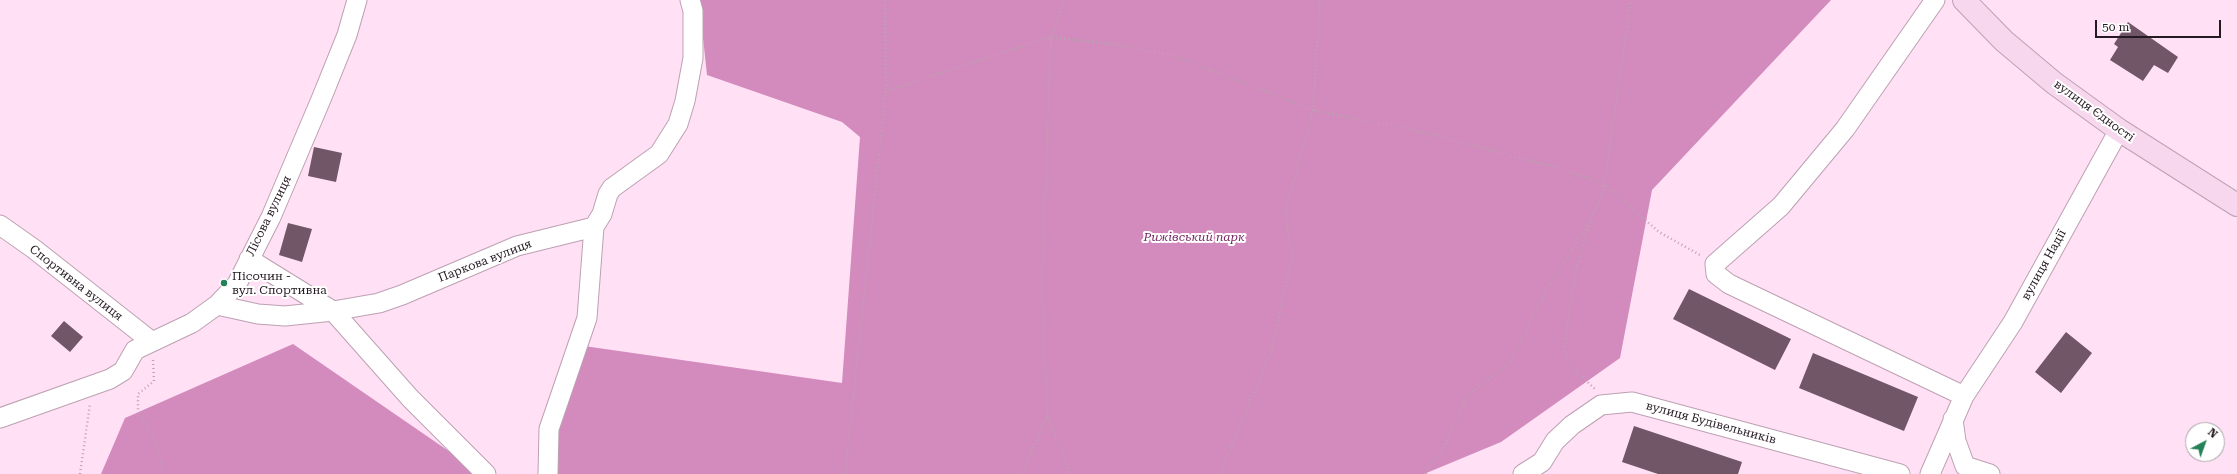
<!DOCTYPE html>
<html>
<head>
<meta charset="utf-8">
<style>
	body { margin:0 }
	#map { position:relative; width:2237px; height:474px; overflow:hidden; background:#ffe0f4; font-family:"Roboto Serif",serif }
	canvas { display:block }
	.north { position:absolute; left:2185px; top:422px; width:40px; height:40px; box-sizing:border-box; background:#fff; border:1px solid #a7a3a6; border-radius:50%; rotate:41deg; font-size:11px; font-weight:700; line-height:16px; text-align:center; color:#241a21 }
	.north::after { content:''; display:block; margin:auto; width:14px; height:18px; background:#258157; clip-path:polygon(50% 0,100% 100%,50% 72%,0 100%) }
	.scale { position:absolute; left:2095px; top:20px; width:126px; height:18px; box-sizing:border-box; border:2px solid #241a21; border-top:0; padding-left:5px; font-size:12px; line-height:14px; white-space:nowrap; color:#241a21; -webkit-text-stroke:3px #fff; paint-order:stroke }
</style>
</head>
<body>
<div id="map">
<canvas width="2237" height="474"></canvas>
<div class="north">N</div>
<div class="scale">50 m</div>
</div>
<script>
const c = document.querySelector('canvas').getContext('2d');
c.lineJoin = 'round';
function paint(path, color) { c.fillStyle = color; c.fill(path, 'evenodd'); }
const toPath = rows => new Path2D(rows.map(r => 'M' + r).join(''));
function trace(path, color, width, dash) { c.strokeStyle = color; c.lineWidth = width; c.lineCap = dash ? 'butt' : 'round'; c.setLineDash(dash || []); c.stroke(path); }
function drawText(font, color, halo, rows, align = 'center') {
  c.font = font + ' "Roboto Serif",serif'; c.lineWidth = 4; c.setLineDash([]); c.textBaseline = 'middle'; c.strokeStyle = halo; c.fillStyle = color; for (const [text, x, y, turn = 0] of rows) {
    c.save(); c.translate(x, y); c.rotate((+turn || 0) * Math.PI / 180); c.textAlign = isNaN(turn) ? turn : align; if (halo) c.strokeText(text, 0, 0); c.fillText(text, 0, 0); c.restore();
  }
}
paint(toPath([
	[699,0,1831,0,1652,190,1620,358,1501,442,1424,474,558,474,558,426,584,346,842,383,860,137,842,122,707,75],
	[293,344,482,474,101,474,125,418]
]), '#d38abc');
paint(toPath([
	[2128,22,2178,57,2168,73,2154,65,2143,81,2110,60,2118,47,2114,44],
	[314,147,342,153,336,182,308,176],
	[288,223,312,229,302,262,279,255],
	[1689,289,1791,339,1775,370,1673,319],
	[64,321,83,337,70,352,51,336],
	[2066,332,2092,353,2061,393,2035,372],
	[1813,353,1918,397,1904,431,1799,388],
	[1634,426,1742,462,1738,474,1658,474,1622,462]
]), '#705667');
const street = toPath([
	[1935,0,1845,129,1781,206,1715,264,1716,274,1729,284,1964,396],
	[0,225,34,249,151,341],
	[249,259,333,311,410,398,486,474],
	[217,305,258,314,285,316,333,311,379,303,402,295,517,246,594,227,602,214,608,194,612,188,659,154,678,124,685,101,693,58,693,11,690,0],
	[0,418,110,379,123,371,135,350,192,323,217,305,237,284,271,217,322,97,347,35,357,0],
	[1953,419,1956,441,1965,466,1990,474],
	[1542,462,1555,441,1572,425,1601,405,1632,402,1900,474],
	[548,474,549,429,587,318,594,227],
	[1523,474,1542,462],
	[1930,474,1964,396,2013,322,2119,130]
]);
const secondary = toPath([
	[1964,0,2004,41,2054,83,2119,130,2237,205]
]);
trace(street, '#bda1b3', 21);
trace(secondary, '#bda1b3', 24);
trace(toPath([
	[885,0,886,91],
	[1590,222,1575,272,1564,352,1574,369,1596,390],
	[153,360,154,381,138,394,138,412,155,440,164,474],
	[1047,416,1071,474],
	[80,474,90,404],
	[845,474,886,91,1051,37,1110,44,1172,55,1313,110,1374,123,1395,125,1551,166,1604,184,1659,232,1700,255],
	[1022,474,1047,416,1042,283,1051,37,1064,0],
	[1220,474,1271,353,1292,257,1285,212,1313,110,1320,0],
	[1426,474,1430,463,1441,453,1466,398,1486,380,1500,371,1513,357,1543,296,1591,219,1603,192,1631,0]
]), '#bca3b3', 2.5, [1, 3]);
trace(street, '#fff', 19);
trace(secondary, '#f6d7ed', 22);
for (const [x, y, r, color] of [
	[224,283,4,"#258157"]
]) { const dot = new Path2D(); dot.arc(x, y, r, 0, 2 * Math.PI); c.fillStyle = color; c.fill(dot); trace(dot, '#fff', 1.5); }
drawText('12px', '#241a21', '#fff', [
	["вулиця Єдності",2094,111,36],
	["Лісова вулиця",269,216,-64],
	["Паркова вулиця",485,261,-21],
	["вулиця Надії",2044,265,-61],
	["Спортивна вулиця",76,283,38],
	["вулиця Будівельників",1711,423,15]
]);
drawText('italic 12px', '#741f5f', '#fff', [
	["Рижівський парк",1194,237]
]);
drawText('12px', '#241a21', '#fff', [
	["Пісочин -",232,276],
	["вул. Спортивна",232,290]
], 'left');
</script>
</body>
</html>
